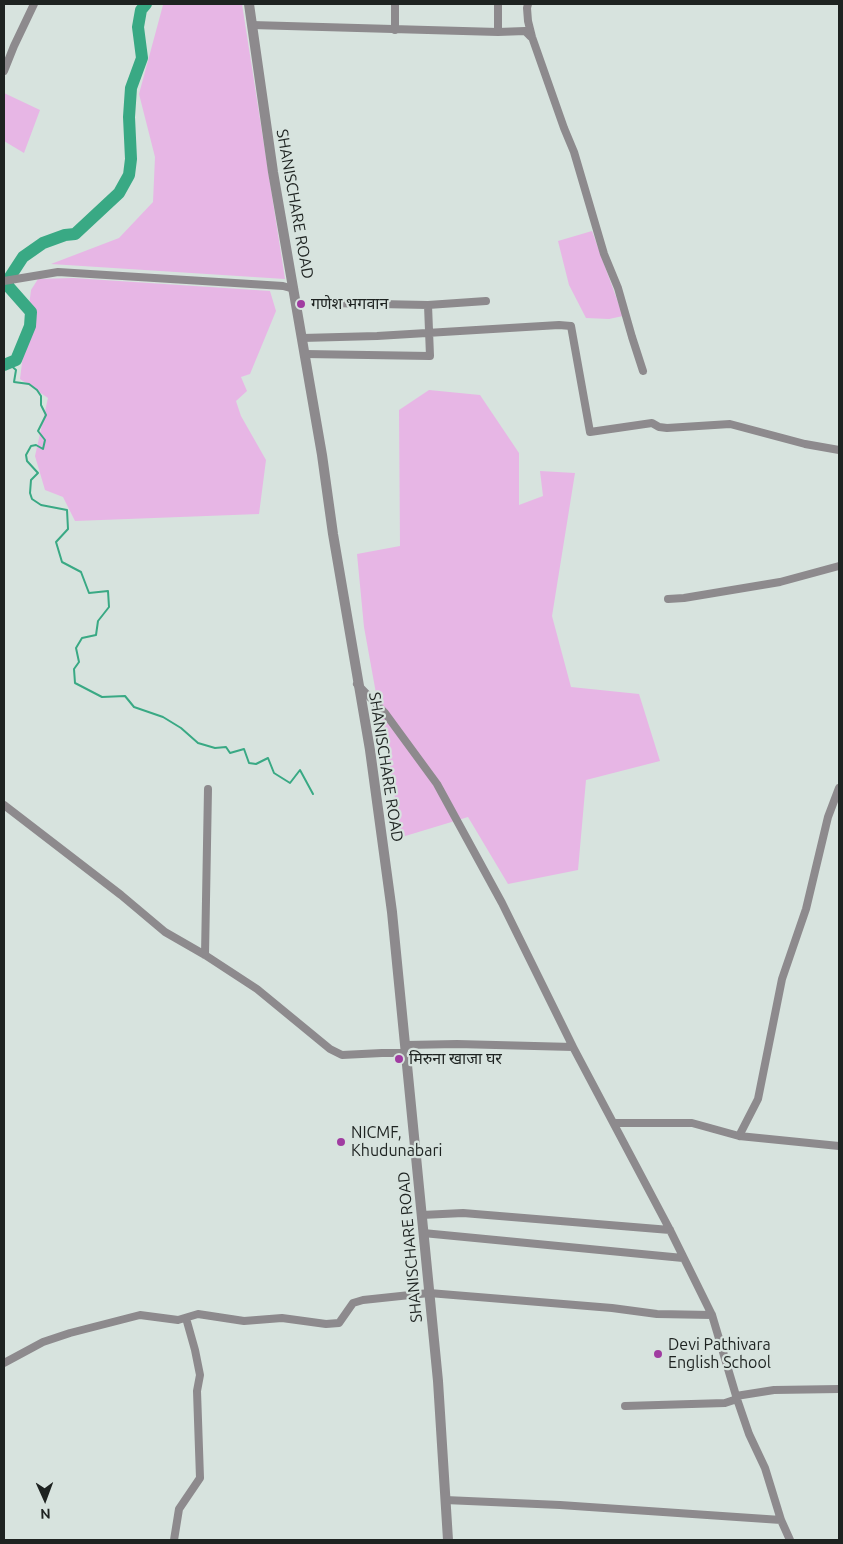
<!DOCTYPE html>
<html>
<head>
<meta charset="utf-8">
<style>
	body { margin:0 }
	#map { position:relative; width:843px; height:1544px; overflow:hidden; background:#d7e3de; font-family:Ubuntu,sans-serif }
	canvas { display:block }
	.frame { position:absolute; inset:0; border:5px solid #1e2321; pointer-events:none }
	.north { position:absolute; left:20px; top:1474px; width:50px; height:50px; -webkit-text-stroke:4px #d7e3de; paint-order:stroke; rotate:178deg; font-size:14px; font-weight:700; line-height:20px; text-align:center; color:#1e2321 }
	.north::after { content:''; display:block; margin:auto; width:18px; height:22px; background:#1e2321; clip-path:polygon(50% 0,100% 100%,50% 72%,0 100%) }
</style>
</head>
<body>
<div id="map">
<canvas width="843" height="1544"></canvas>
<div class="frame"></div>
<div class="north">N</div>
</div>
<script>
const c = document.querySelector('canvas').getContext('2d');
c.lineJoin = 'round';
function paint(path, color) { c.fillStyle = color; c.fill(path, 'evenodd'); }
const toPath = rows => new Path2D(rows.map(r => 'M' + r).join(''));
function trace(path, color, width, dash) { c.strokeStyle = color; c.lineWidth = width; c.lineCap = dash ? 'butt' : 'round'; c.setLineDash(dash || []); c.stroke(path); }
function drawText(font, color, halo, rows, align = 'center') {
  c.font = font + ' Ubuntu,"Noto Sans Devanagari",sans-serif'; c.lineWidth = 4.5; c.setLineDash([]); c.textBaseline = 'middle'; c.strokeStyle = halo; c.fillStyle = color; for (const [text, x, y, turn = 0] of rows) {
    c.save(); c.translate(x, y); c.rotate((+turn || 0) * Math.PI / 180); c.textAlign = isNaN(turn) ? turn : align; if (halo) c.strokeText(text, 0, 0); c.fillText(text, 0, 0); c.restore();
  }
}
paint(toPath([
	[165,4,242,4,285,279,51,264,119,238,153,202,155,157,139,94,163,5],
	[4,93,40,110,24,153,4,141],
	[592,231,623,316,609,319,586,318,569,285,558,241],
	[73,278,270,291,276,311,250,374,241,377,247,391,236,401,241,416,266,460,259,514,75,521,63,497,45,490,35,456,48,398,20,379,31,290,38,279],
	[429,390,480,395,519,453,519,505,543,496,540,471,575,473,552,616,571,687,639,694,660,761,586,780,578,870,508,884,468,817,402,837,364,627,357,554,400,546,399,410]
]), '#e7b6e5');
trace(toPath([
	[8,363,16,370,14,382,29,384,37,390,41,396,41,405,46,415,38,431,45,440,43,449,36,445,31,446,26,455,27,461,38,473,31,480,30,493,32,499,41,505,67,510,68,529,56,542,62,562,81,572,89,593,108,591,109,607,98,621,96,635,82,638,76,648,79,662,74,669,75,683,102,697,125,696,134,707,163,717,181,728,198,743,215,748,226,747,230,753,244,749,249,763,256,764,268,758,274,773,290,783,300,770,313,794]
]), '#39a984', 2);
trace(toPath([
	[4,365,16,360,30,326,31,312,8,286,8,280,23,257,43,243,65,235,75,234,119,193,129,175,131,159,129,117,131,88,142,58,138,27,141,10,146,4]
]), '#39a984', 12);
trace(toPath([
	[528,4,527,8,528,21,532,37,564,128,574,152,604,254,618,288,632,337,643,371],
	[252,25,498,32,498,4],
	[395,30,395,4],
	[498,32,525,31,531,37],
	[4,71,14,46,34,4],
	[4,281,58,272,283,286,294,289],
	[428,305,486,301],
	[302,338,377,336,559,325,571,326,590,432,652,423,659,427,667,428,730,424,805,444,839,450],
	[305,354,430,356,428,305,328,303],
	[668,599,684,598,780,582,839,566],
	[357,684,385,713,437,784,502,903,573,1047,457,1044,406,1045],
	[4,805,121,895,165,932,205,955,257,989,330,1049,342,1055,382,1053,407,1053],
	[205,955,208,789],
	[573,1047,670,1230,712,1315,737,1399,749,1434,765,1468,781,1520,790,1540],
	[614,1123,692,1123,739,1136,839,1146],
	[739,1136,758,1099,782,979,806,909,828,817,839,788],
	[422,1215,463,1213,670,1230],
	[423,1233,683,1258],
	[4,1363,43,1342,70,1333,140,1315,178,1320,198,1314,244,1321,282,1318,326,1324,339,1323,353,1303,363,1300,429,1293,612,1308,657,1314,712,1315],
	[736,1396,774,1390,839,1389],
	[625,1406,725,1403,737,1399],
	[445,1500,560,1505,781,1520],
	[174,1540,179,1509,200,1478,197,1391,200,1375,195,1350,186,1318]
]), '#8d8a8d', 8);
trace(toPath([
	[249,4,273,172,322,455,333,534,370,750,392,912,438,1381,448,1540]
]), '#8d8a8d', 10);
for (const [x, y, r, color] of [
	[301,304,5,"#a03ca1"],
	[399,1059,5,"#a03ca1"],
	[341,1142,5,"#a03ca1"],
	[658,1354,5,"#a03ca1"]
]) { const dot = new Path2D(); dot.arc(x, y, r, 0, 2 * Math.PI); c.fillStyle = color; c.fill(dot); trace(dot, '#d7e3de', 2); }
drawText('16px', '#1e2321', '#d7e3de', [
	["SHANISCHARE ROAD",295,204,80],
	["SHANISCHARE ROAD",386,767,81],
	["SHANISCHARE ROAD",410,1247,-95]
]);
drawText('16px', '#1e2321', '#d7e3de', [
	["गणेश भगवान",311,304],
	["मिरुना खाजा घर",409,1059],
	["NICMF,",351,1133],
	["Khudunabari",351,1151],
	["Devi Pathivara",668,1345],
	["English School",668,1363]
], 'left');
</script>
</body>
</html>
